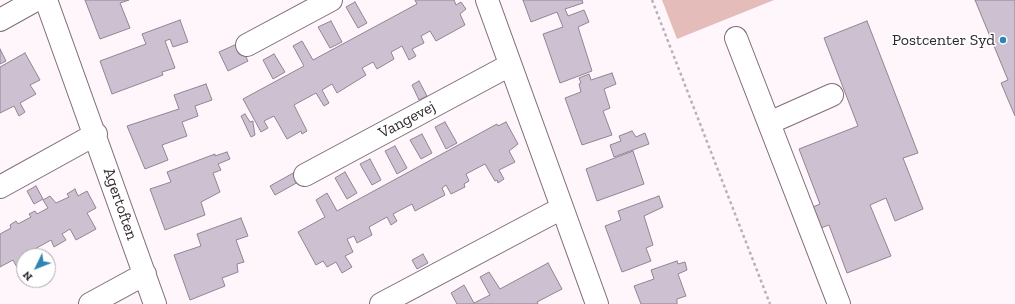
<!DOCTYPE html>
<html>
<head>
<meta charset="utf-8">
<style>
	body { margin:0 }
	#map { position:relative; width:1015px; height:304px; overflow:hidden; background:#fef6fb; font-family:"Zilla Slab",serif }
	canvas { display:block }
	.north { position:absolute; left:16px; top:248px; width:40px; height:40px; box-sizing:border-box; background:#fff; border:1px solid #aca9ab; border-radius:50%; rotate:227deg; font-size:11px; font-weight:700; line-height:16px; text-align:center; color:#2f282d }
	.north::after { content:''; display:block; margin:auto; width:14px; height:18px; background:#2e85b4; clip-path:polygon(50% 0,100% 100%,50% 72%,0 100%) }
</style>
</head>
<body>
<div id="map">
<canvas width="1015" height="304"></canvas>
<div class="north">N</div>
</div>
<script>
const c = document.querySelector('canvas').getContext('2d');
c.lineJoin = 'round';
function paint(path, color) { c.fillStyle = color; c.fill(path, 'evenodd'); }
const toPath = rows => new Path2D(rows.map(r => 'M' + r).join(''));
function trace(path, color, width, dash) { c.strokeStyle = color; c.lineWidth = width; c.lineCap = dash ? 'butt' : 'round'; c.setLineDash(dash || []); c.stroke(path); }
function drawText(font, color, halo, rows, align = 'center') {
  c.font = font + ' "Zilla Slab",serif'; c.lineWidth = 3; c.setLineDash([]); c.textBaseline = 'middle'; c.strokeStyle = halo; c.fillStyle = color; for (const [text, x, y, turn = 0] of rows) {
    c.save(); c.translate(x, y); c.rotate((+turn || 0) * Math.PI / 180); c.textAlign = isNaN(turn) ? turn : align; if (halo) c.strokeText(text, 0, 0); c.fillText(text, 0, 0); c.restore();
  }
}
paint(toPath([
	[662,0,774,0,677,39]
]), '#e4bcba');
const building = toPath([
	[85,0,129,0,120,3,130,28,100,39,85,0],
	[415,0,454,0,456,5,461,2,466,9,460,14,465,25,436,41,430,31,421,36,424,43,412,49,416,56,409,60,402,46,391,52,394,59,377,69,373,62,362,68,366,75,337,93,332,84,322,90,329,103,324,106,316,93,294,105,307,131,302,134,301,131,287,139,274,116,264,121,268,128,261,132,243,99,304,66,293,46,302,41,313,60,417,4,415,0],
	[523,0,582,0,583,3,565,9,568,16,584,10,589,22,578,27,592,71,560,83,543,34,563,27,557,12,531,22,523,0],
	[975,0,1015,0,1015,116,1001,83,1008,80,975,0],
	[355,2,367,23,358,28,346,7,355,2],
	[180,20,188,42,173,47,170,39,165,41,175,68,162,72,163,75,112,94,100,61,146,44,142,34,180,20],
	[331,21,342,42,330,48,318,27,331,21],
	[867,21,918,153,903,158,923,209,895,221,886,198,870,205,891,256,847,273,829,225,821,228,813,207,820,204,799,149,858,126,824,38,867,21],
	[239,43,248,61,228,71,219,52,239,43],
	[0,49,6,61,0,64,0,49],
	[25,53,40,80,30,85,36,94,20,103,25,112,19,116,14,106,0,113,0,67,25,53],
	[274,54,285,72,273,79,263,60,274,54],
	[612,73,616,84,604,89,610,108,603,111,612,135,582,145,565,98,581,92,579,84,581,83,579,78,589,74,591,80,612,73],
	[419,81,427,96,419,100,412,85,419,81],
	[206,84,212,100,195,106,198,116,182,122,187,136,162,145,168,160,145,169,127,126,179,109,174,95,206,84],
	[245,114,250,122,253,121,253,123,255,135,251,137,241,116,245,114],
	[445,122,457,143,446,149,435,127,445,122],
	[506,122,518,144,509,151,515,162,499,170,504,179,498,183,497,180,495,181,485,164,466,174,469,181,464,184,465,187,451,194,446,185,442,188,445,195,415,211,412,204,393,214,397,221,391,225,387,217,369,227,372,235,357,243,354,236,347,239,353,252,345,256,352,267,342,273,336,262,327,267,323,261,316,265,298,232,325,217,316,200,327,193,337,211,497,124,498,126,506,122],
	[632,131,636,137,645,133,649,144,614,157,610,145,621,141,619,136,632,131],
	[422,134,432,153,421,159,410,140,422,134],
	[395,146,407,168,397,174,385,151,395,146],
	[633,151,644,184,597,201,586,169,633,151],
	[227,152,230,159,218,164,221,170,213,173,220,192,201,202,205,215,165,230,150,189,171,182,167,172,215,154,215,156,227,152],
	[370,159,381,180,372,185,360,164,370,159],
	[295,172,300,181,275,195,270,186,295,172],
	[345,172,357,193,347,199,335,178,345,172],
	[36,186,43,199,34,204,27,191,36,186],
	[75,189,78,196,87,191,96,208,87,213,96,229,76,240,70,229,62,234,66,240,54,247,51,240,33,250,36,256,24,256,24,266,18,269,13,260,0,267,0,234,11,228,10,225,16,221,18,224,31,217,29,214,35,211,37,214,48,208,43,200,50,196,56,203,69,197,67,194,75,189],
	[659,196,663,207,644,216,653,245,646,248,651,261,622,272,605,226,621,220,618,211,659,196],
	[241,218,248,236,236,240,244,262,237,264,238,272,222,278,225,286,190,300,174,255,201,246,197,234,241,218],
	[423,254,428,263,417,269,412,260,423,254],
	[677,261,678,264,685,262,687,270,678,274,686,296,677,299,677,304,641,304,634,286,654,279,651,270,677,261],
	[548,263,562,289,537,302,538,304,457,304,451,293,464,285,474,303,490,295,480,277,489,272,500,289,548,263]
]);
paint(building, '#cdc0d1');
trace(building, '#918494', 1);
const minor = toPath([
	[46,0,155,304],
	[487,0,597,304],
	[0,20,36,0],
	[736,38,839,304],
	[247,45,331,0],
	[769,123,832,95],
	[305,175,510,65],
	[0,187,96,134],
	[90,304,145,274],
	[381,304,562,208]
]);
trace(minor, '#7f6d78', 24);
trace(toPath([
	[652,0,770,304]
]), '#b9b1b6', 2.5, [3, 3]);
trace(minor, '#fff', 22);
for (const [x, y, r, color] of [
	[1003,40,4,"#2e85b4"]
]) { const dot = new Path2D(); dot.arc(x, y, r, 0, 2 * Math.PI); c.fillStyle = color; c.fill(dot); trace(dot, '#fff', 1.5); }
drawText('16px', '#2f282d', '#fff', [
	["Postcenter Syd",995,40]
], 'right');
drawText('16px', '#2f282d', '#fff', [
	["Vangevej",407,120,-28],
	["Agertoften",120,204,71]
]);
</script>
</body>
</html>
